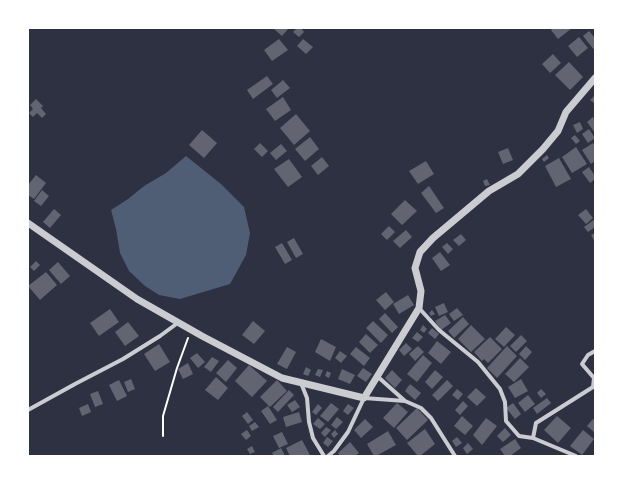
<!DOCTYPE html>
<html>
<head>
<meta charset="utf-8">
<style>
	body { margin:0 }
	#map { position:relative; width:623px; height:484px; overflow:hidden; background:#2d3142; font-family:"Sofia Sans Condensed",sans-serif }
	canvas { display:block }
	.frame { position:absolute; inset:0; border:29px solid #fff; pointer-events:none }
</style>
</head>
<body>
<div id="map">
<canvas width="623" height="484"></canvas>
<div class="frame"></div>
</div>
<script>
const c = document.querySelector('canvas').getContext('2d');
c.lineJoin = 'round';
function paint(path, color) { c.fillStyle = color; c.fill(path, 'evenodd'); }
const toPath = rows => new Path2D(rows.map(r => 'M' + r).join(''));
function trace(path, color, width, dash) { c.strokeStyle = color; c.lineWidth = width; c.lineCap = dash ? 'butt' : 'round'; c.setLineDash(dash || []); c.stroke(path); }
paint(toPath([
	[186,156,221,184,244,207,250,233,246,255,230,284,180,299,159,295,145,286,129,271,120,253,116,229,111,210,128,199,144,186,166,173]
]), '#4f5d75');
paint(toPath([
	[273,28,289,28,282,36],
	[297,28,301,28,304,32,299,37,293,32],
	[553,28,572,28,558,39,551,30],
	[589,31,595,38,595,51,583,36],
	[579,37,588,48,577,57,568,46],
	[279,39,288,50,272,61,264,50],
	[303,39,313,47,306,54,297,46],
	[553,54,561,63,550,73,542,64],
	[569,62,583,77,570,90,555,75],
	[267,76,273,84,253,99,247,90],
	[283,80,290,88,277,98,271,90],
	[595,95,595,103,594,103,590,100],
	[283,97,291,110,275,121,266,109],
	[36,99,43,106,41,108,46,114,42,118,37,113,33,117,29,113,33,109,30,105],
	[296,114,310,131,294,145,280,128],
	[593,117,595,120,595,133,587,122],
	[580,122,583,129,577,133,573,125],
	[589,129,595,138,588,143,582,134],
	[202,130,217,143,204,158,189,145],
	[575,135,580,141,576,144,571,138],
	[310,137,319,149,305,161,295,149],
	[260,143,268,151,262,157,254,149],
	[593,143,595,146,595,161,591,164,582,150],
	[281,144,287,151,276,160,270,153],
	[576,147,587,164,572,173,562,157],
	[508,148,513,160,503,164,498,152],
	[547,155,549,158,544,162,542,159],
	[322,157,329,166,318,175,311,166],
	[559,158,571,179,556,187,545,166],
	[289,159,302,177,288,187,274,169],
	[426,161,434,174,418,184,409,171],
	[589,167,595,176,595,179,590,183,582,172],
	[36,175,46,183,34,199,28,195,28,185],
	[487,179,490,185,485,186,483,181],
	[429,186,444,208,436,213,421,193],
	[42,190,49,196,41,206,34,201],
	[405,200,417,211,402,225,391,214],
	[54,209,61,215,50,228,43,222],
	[586,209,593,218,586,224,578,215],
	[595,219,595,227,588,232,584,227],
	[389,226,395,232,387,240,381,234],
	[406,230,412,237,400,248,393,241],
	[595,233,595,242,591,235],
	[461,234,466,240,459,246,453,240],
	[294,238,303,254,296,258,287,242],
	[282,243,292,260,285,264,275,247],
	[447,243,453,249,448,254,442,247],
	[440,252,450,265,441,271,432,258],
	[36,261,40,265,34,271,30,267],
	[58,262,70,276,61,284,49,270],
	[46,272,57,285,40,300,28,286],
	[386,292,394,302,385,310,376,300],
	[408,295,414,305,399,314,393,304],
	[444,303,448,312,439,316,435,307],
	[457,308,463,315,454,321,449,314],
	[110,309,119,322,99,336,90,323],
	[432,310,435,314,431,316,429,313],
	[385,313,398,327,392,333,379,319],
	[445,315,451,323,441,330,435,321],
	[463,317,469,324,454,338,448,331],
	[253,321,265,331,254,344,242,335],
	[373,321,388,335,381,343,366,328],
	[128,322,139,336,125,346,115,332],
	[423,325,427,329,424,333,420,330],
	[471,325,485,339,471,352,458,339],
	[506,327,515,335,504,347,495,339],
	[432,328,439,334,435,339,428,333],
	[417,332,423,337,418,342,412,338],
	[366,334,378,345,370,353,359,342],
	[521,335,527,341,516,352,510,346],
	[490,337,502,349,488,363,484,359,482,361,474,352],
	[321,339,336,347,330,361,315,352],
	[437,341,451,352,441,364,428,353],
	[406,343,412,349,404,356,399,350],
	[159,344,170,362,155,371,144,354],
	[418,346,424,352,415,361,409,354],
	[507,346,517,356,497,378,487,368],
	[526,346,532,352,525,360,519,354],
	[287,347,296,352,287,369,277,364],
	[356,347,370,358,364,366,350,354],
	[340,351,347,356,341,363,335,358],
	[197,353,205,362,198,368,190,358],
	[423,355,432,363,417,382,407,374],
	[212,357,219,361,211,372,204,367],
	[520,358,529,367,514,382,505,374],
	[228,360,237,368,226,382,216,373],
	[188,363,193,374,183,379,178,369],
	[249,365,267,381,252,397,235,381],
	[306,367,311,370,308,376,303,374],
	[363,368,372,374,366,382,357,376],
	[318,369,323,370,320,377,315,375],
	[342,369,355,375,350,384,338,379],
	[392,370,402,380,395,388,385,378],
	[435,370,443,377,432,389,425,382],
	[327,371,331,373,329,378,325,376],
	[216,377,228,388,218,400,205,390],
	[131,379,135,389,128,392,124,382],
	[521,379,528,391,515,398,508,387],
	[119,380,127,396,117,401,109,385],
	[277,380,287,391,270,407,260,397],
	[447,380,453,386,438,401,432,395],
	[410,384,421,393,415,400,405,391],
	[476,388,486,397,477,406,467,397],
	[457,389,463,394,458,400,452,395],
	[541,389,546,394,541,398,537,393],
	[289,390,294,395,278,412,273,407],
	[98,391,103,404,95,407,90,394],
	[528,395,535,404,525,412,518,403],
	[547,398,551,403,537,414,533,408],
	[295,400,300,407,292,412,287,405],
	[463,401,468,406,460,415,455,410],
	[331,403,339,409,328,422,320,416],
	[397,403,408,412,394,428,383,418],
	[513,403,521,414,515,419,506,408],
	[88,404,91,412,82,416,79,408],
	[318,404,322,408,316,415,312,412],
	[348,404,354,408,348,415,343,411],
	[268,406,277,420,270,424,261,411],
	[417,408,428,420,407,440,396,428],
	[247,412,253,420,248,424,242,416],
	[299,412,302,422,286,427,283,417],
	[462,416,473,426,465,435,454,426],
	[557,416,571,428,558,443,544,430],
	[337,417,343,422,336,429,331,425],
	[318,418,325,424,320,429,313,424],
	[486,418,497,426,482,445,473,435],
	[365,419,373,427,361,438,354,430],
	[593,419,595,421,595,433,587,426],
	[255,422,259,427,252,431,249,426],
	[326,427,331,430,325,437,321,433],
	[505,428,511,435,503,442,497,436],
	[425,429,435,444,420,456,418,456,407,443],
	[247,430,251,436,246,440,241,434],
	[335,430,338,434,334,438,331,434],
	[583,430,594,439,582,455,570,446],
	[388,431,396,445,376,456,374,456,367,444],
	[282,432,288,444,279,448,273,436],
	[327,437,333,441,328,447,323,443],
	[457,437,462,443,456,447,452,441],
	[515,439,521,448,510,456,505,456,500,449],
	[302,440,310,455,308,456,290,456,286,448],
	[350,442,359,453,355,456,340,456,338,453],
	[468,443,473,449,467,454,463,448],
	[252,446,255,452,250,454,247,449],
	[281,448,285,456,274,456,272,453]
]), '#626471');
trace(toPath([
	[163,436,163,416,177,368,188,338]
]), '#fff', 2);
trace(toPath([
	[419,308,439,330,478,362,500,389,505,402,506,421,519,436,533,438,576,456],
	[377,376,405,401,421,408,431,418,455,456],
	[301,383,307,398,309,422,313,438,324,456],
	[28,410,75,384,123,359,160,336,179,322],
	[533,438,536,423,593,387,594,378,582,364,588,355,595,351],
	[328,456,334,451,348,432,364,398,405,401]
]), '#caccd0', 4);
trace(toPath([
	[28,223,137,299,202,336,282,378,364,398,419,308,421,291,415,268,420,252,433,238,489,191,518,174,543,149,558,131,566,112,595,78]
]), '#caccd0', 7);
</script>
</body>
</html>
